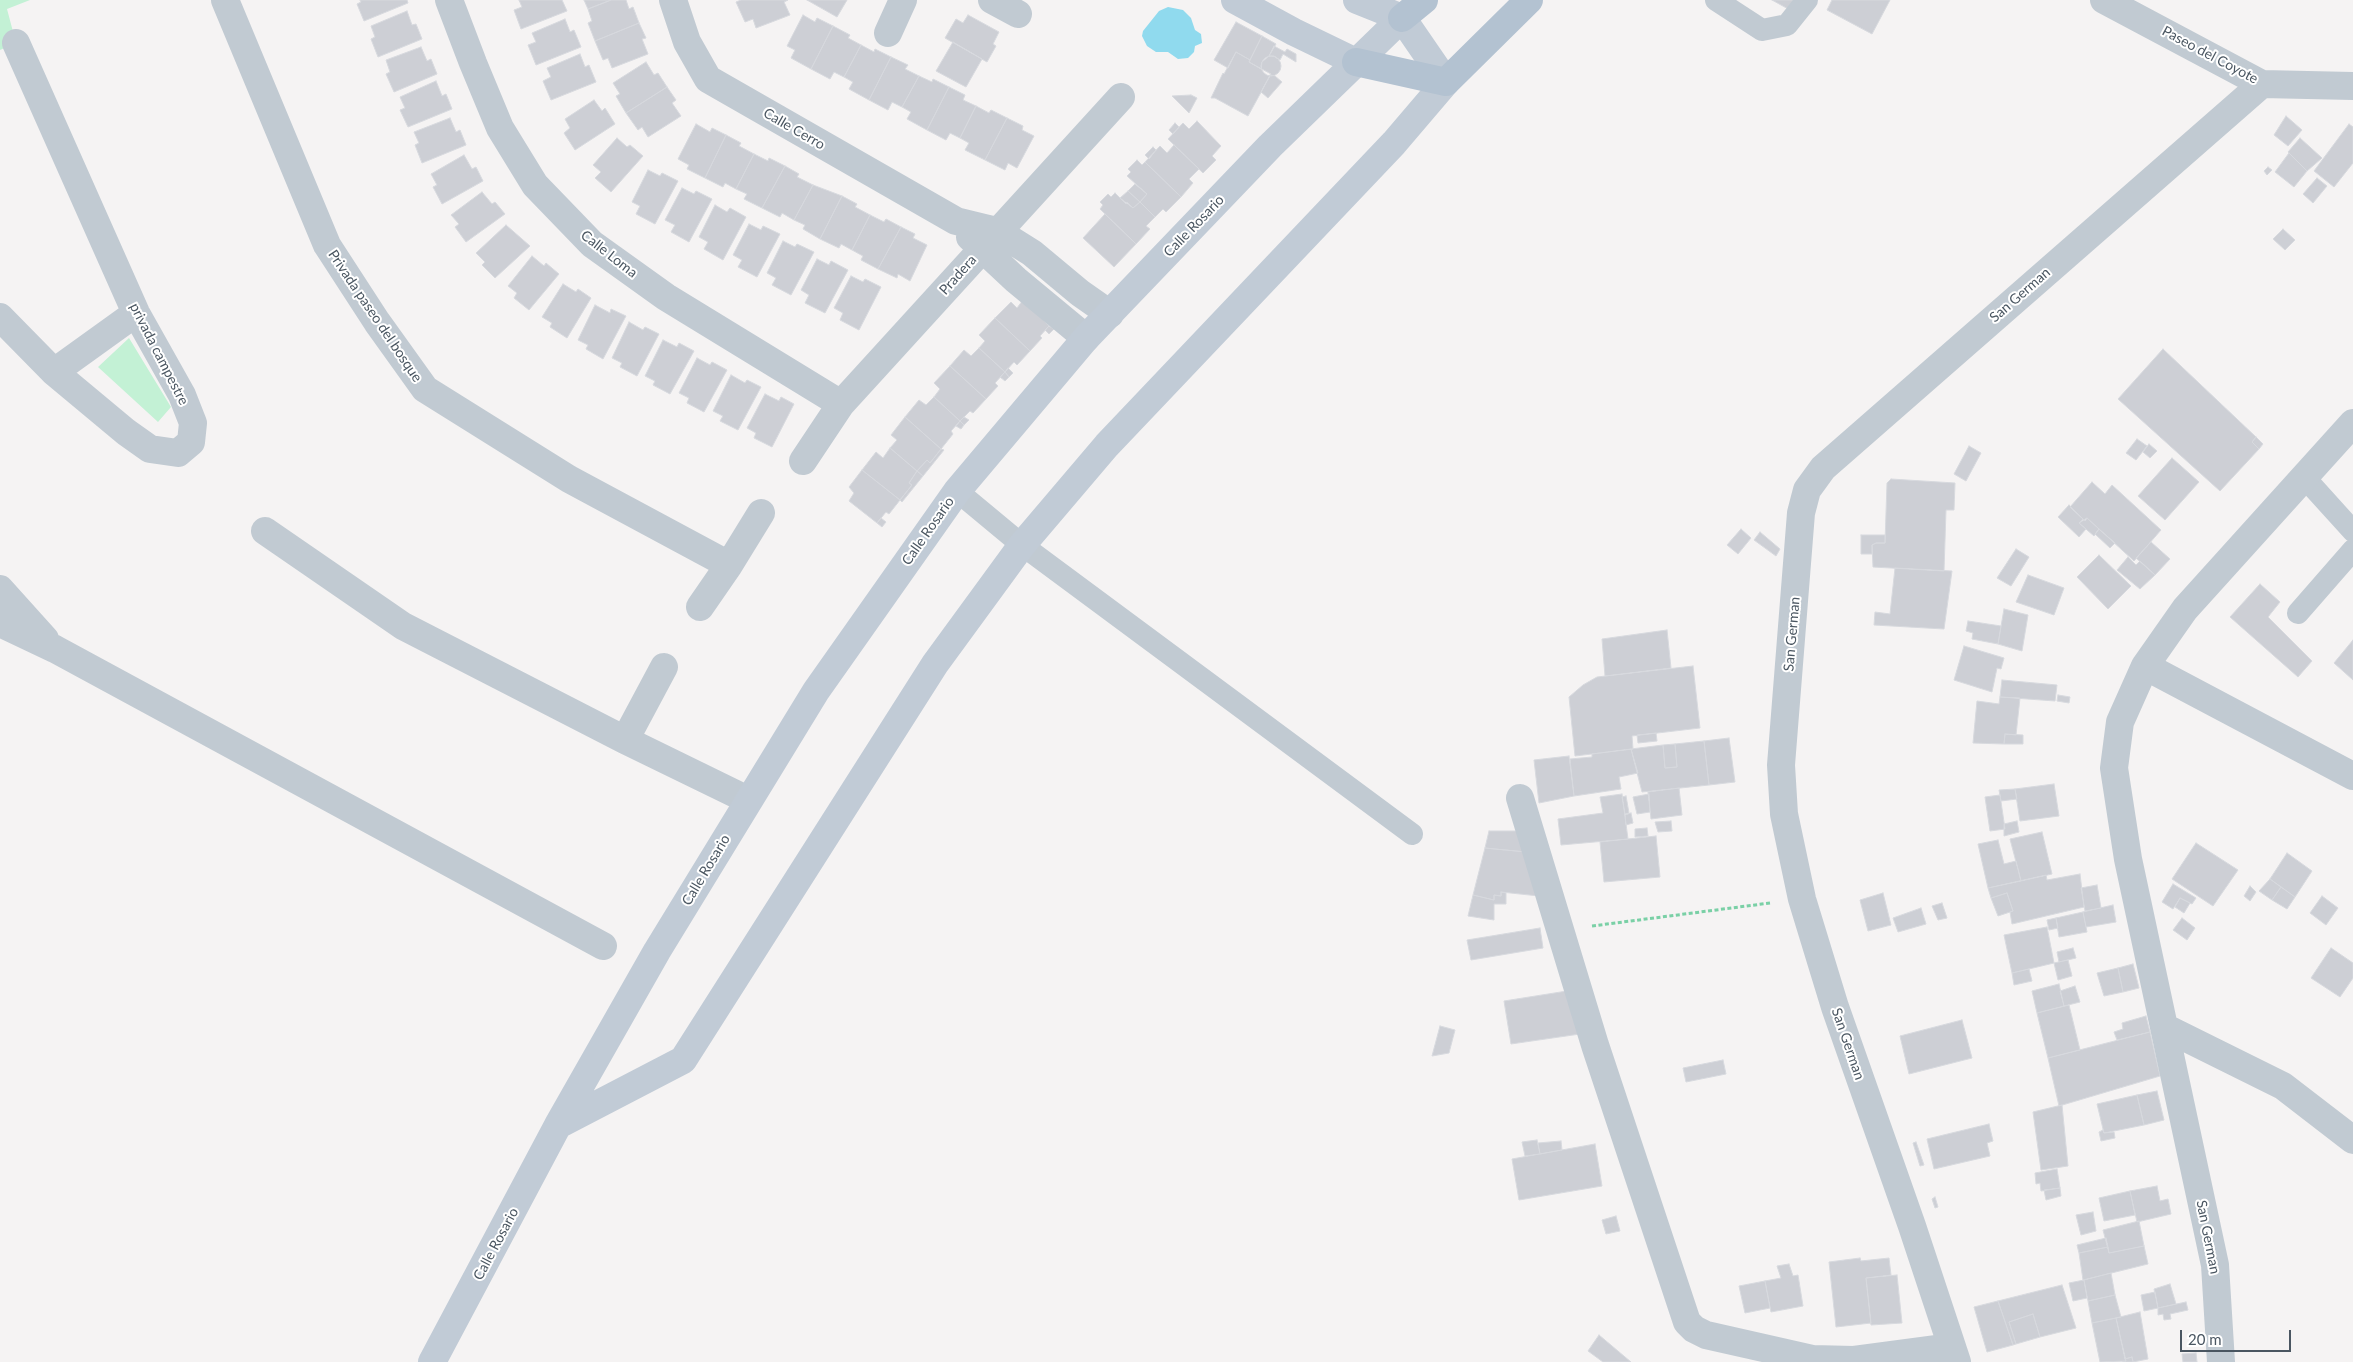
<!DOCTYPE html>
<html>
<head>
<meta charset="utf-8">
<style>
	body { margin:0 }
	#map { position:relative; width:2353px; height:1362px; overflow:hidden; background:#f5f3f3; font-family:Lato,sans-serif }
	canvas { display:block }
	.scale { position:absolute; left:2180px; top:1330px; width:111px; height:22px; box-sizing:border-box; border:2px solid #4a5661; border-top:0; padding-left:6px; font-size:15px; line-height:18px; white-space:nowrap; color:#4a5661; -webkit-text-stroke:4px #fff; paint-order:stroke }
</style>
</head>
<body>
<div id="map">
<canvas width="2353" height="1362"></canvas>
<div class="scale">20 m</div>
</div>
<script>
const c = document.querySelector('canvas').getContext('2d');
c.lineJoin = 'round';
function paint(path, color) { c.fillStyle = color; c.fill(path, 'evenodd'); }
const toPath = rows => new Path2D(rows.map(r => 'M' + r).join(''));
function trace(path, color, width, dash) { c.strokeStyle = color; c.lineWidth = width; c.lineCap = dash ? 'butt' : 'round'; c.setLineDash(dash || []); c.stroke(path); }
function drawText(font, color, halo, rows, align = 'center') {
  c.font = font + ' Lato,sans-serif'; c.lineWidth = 4; c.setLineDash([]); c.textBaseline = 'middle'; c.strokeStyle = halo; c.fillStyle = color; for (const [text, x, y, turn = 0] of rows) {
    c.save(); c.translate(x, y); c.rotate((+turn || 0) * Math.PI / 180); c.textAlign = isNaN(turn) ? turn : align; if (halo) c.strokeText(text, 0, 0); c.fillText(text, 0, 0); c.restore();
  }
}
paint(toPath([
	[0,0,30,0,7,9,16,43,0,50],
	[129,338,171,407,158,422,98,367]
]), '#c3f1d5');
paint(toPath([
	[1168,7,1183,10,1191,18,1195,30,1201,34,1202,43,1195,46,1194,52,1188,58,1178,59,1168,52,1156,52,1147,46,1142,36,1143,31,1159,11]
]), '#90daee');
const building = toPath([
	[360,0,407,0,408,3,364,21,357,4,361,2,360,0],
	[519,0,562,0,567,11,521,29,514,10,522,7,519,0],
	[584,0,611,0,588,9,584,0],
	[611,0,626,0,629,9,633,7,639,23,595,41,588,23,592,21,588,9,611,0],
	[741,0,788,0,784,2,790,15,756,28,753,19,745,22,736,2,741,0],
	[807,0,847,0,837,17,807,0],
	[1772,0,1799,0,1790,10,1772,0],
	[1832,0,1890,0,1872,34,1827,10,1832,0],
	[407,11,412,25,416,24,422,39,378,57,371,39,375,37,371,26,407,11],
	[803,15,815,22,817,18,833,26,811,69,791,58,795,50,787,46,803,15],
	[968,15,999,32,993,44,996,46,987,62,945,38,956,19,963,23,968,15],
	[565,19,570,32,574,30,581,47,536,65,528,45,536,42,532,33,565,19],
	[1236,22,1262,36,1250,60,1236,52,1228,68,1214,60,1236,22],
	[639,23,646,38,642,39,648,54,612,68,608,58,603,60,595,41,639,23],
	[833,26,850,35,848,38,861,45,844,77,834,72,830,79,811,69,833,26],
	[1262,36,1276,44,1269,56,1262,62,1261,69,1249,62,1262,36],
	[953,42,982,59,966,87,936,71,953,42],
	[861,45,874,52,875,49,891,57,869,100,849,89,853,82,844,77,861,45],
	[1274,46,1285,52,1287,49,1296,54,1296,62,1283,54,1280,60,1274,56,1269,56,1274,46],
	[421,47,427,61,431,59,437,74,394,92,386,74,390,72,386,60,421,47],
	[1236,52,1250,60,1249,62,1271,74,1248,116,1215,98,1211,98,1223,73,1224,74,1236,52],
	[580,54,585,67,589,65,596,82,551,100,543,81,551,77,547,68,580,54],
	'1261 66a10 10 0 1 1 20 0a10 10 0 1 1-20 0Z',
	[891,57,908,65,905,69,919,76,902,107,892,102,888,110,869,100,891,57],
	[646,62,654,75,658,73,667,87,626,113,616,96,620,94,613,83,646,62],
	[1270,75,1275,76,1282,82,1268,98,1261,92,1270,75],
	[919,76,932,82,933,79,949,87,927,130,907,119,911,112,902,107,919,76],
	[436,81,442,96,446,94,452,109,408,127,400,110,405,108,400,97,436,81],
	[667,87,676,100,672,103,681,116,648,137,642,127,638,130,626,113,667,87],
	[949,87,965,95,963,100,976,106,960,138,950,133,946,140,927,130,949,87],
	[1191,95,1197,98,1189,113,1172,96,1191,95],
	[594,100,602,111,605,108,615,124,575,150,564,133,570,128,565,119,594,100],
	[976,106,989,113,991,110,1007,118,985,160,965,150,969,143,960,138,976,106],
	[2286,116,2302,130,2288,146,2274,135,2286,116],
	[450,118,456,132,460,130,466,145,422,163,415,145,419,143,414,132,450,118],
	[1007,118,1023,126,1022,130,1034,136,1017,168,1008,163,1005,170,985,160,1007,118],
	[1197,121,1221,146,1212,156,1216,160,1203,173,1168,139,1183,123,1189,129,1197,121],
	[1175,123,1179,127,1173,134,1169,130,1175,123],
	[696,124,710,132,712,128,726,135,705,178,687,169,689,165,678,159,696,124],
	[2349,124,2353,127,2353,163,2334,187,2314,171,2349,124],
	[726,135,741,143,739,146,754,154,736,189,725,183,723,187,705,178,726,135],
	[617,138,627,147,630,145,643,156,611,192,595,178,601,172,593,165,617,138],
	[2300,138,2322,158,2307,171,2288,152,2300,138],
	[1174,145,1199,169,1189,179,1193,183,1181,197,1145,162,1160,146,1167,153,1174,145],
	[1153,147,1156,150,1149,159,1145,155,1153,147],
	[2289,153,2307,171,2294,187,2275,172,2289,153],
	[754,154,768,161,769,158,785,166,762,208,744,199,747,194,736,189,754,154],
	[464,155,472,169,476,167,483,181,442,204,433,187,437,185,431,174,464,155],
	[1137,160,1142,165,1145,162,1181,197,1166,212,1163,209,1155,217,1140,202,1147,194,1127,176,1131,172,1128,169,1137,160],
	[785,166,799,174,797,177,813,185,794,220,782,213,780,217,762,208,785,166],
	[2268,167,2272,170,2267,175,2264,171,2268,167],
	[648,170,660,176,662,173,678,181,655,224,636,214,640,206,632,202,648,170],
	[2317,178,2327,186,2313,203,2303,194,2317,178],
	[1135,184,1147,194,1140,202,1128,191,1135,184],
	[813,185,842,196,820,239,803,229,805,225,794,220,813,185],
	[682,188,694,194,696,191,712,199,689,242,671,232,675,225,665,220,682,188],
	[1128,191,1140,202,1133,208,1120,198,1128,191],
	[482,192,492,204,495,202,505,214,466,242,455,227,459,224,451,215,482,192],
	[1115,193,1126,204,1127,202,1133,208,1140,202,1155,217,1146,226,1150,229,1136,244,1100,209,1103,205,1100,202,1108,194,1111,197,1115,193],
	[842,196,857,204,855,207,870,215,852,250,841,244,839,248,820,239,842,196],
	[715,205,727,212,730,208,746,217,723,260,704,249,708,242,699,237,715,205],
	[1105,214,1136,244,1114,267,1083,238,1105,214],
	[870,215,884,222,886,219,901,227,878,269,861,260,863,256,852,250,870,215],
	[749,224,761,230,763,226,780,234,757,277,738,267,742,260,733,255,749,224],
	[506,225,530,246,495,278,482,265,485,262,476,253,506,225],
	[901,227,915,234,913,238,927,245,910,281,898,274,897,278,878,269,901,227],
	[2283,229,2295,240,2285,250,2273,239,2283,229],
	[783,241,795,247,797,244,814,252,791,295,772,285,776,278,767,273,783,241],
	[532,256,544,266,546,263,559,274,529,310,514,298,517,293,508,286,532,256],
	[817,259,829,265,831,261,848,270,825,313,805,303,809,295,801,290,817,259],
	[851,276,863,282,865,279,881,287,859,330,840,320,843,313,834,308,851,276],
	[563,284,576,292,578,289,591,298,567,338,550,327,552,323,542,317,563,284],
	[1023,300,1049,326,1040,336,1042,338,1030,351,995,318,1011,302,1017,308,1023,300],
	[595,305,610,313,611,309,626,316,603,359,586,349,588,345,578,340,595,305],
	[995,318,1030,351,1017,365,1014,362,1005,372,979,348,985,341,979,335,995,318],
	[629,322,643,330,645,327,659,334,637,376,620,367,622,363,612,358,629,322],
	[1049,326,1054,329,1049,334,1045,330,1049,326],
	[663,340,677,347,679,343,694,351,670,394,653,385,655,381,645,376,663,340],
	[979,348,1005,372,995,383,998,386,986,399,950,366,964,350,971,356,979,348],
	[2163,349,2256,437,2252,442,2259,449,2220,491,2118,399,2163,349],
	[697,358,710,365,712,362,727,370,704,412,687,403,689,398,679,393,697,358],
	[950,366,986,399,973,413,970,411,960,421,934,397,940,389,934,383,950,366],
	[1008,368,1013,373,1009,377,1005,372,1008,368],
	[1005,372,1009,377,1005,381,1000,377,1005,372],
	[731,375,745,383,747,380,761,387,738,430,720,421,723,416,713,411,731,375],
	[765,394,779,401,781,397,794,404,772,447,754,438,756,433,747,428,765,394],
	[934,397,960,421,951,431,953,434,941,449,905,417,919,400,926,405,934,397],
	[905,417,941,449,930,463,927,460,917,471,890,448,897,440,891,435,905,417],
	[964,417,969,420,964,425,960,421,964,417],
	[960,421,964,425,961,429,956,426,960,421],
	[2256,437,2263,444,2259,449,2252,442,2256,437],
	[2137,439,2147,446,2136,460,2126,453,2137,439],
	[2149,444,2157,451,2150,458,2143,452,2149,444],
	[1969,446,1981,453,1966,481,1954,474,1969,446],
	[890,448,917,471,909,483,912,485,900,500,862,470,876,452,883,458,890,448],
	[941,449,944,450,923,476,917,471,927,460,930,463,941,449],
	[2172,458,2199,482,2165,520,2138,496,2172,458],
	[862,470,900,500,889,514,886,512,877,523,849,501,854,493,849,487,862,470],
	[917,471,923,476,902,502,900,500,912,485,909,483,917,471],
	[1891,479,1955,483,1954,510,1946,510,1944,571,1873,567,1872,545,1876,543,1885,543,1887,483,1891,479],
	[2092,482,2105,494,2112,485,2161,530,2134,561,2087,518,2085,521,2070,507,2092,482],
	[2069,505,2083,519,2079,523,2086,529,2079,537,2058,517,2069,505],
	[881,518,886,522,882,527,877,523,881,518],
	[2087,518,2099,529,2094,536,2079,523,2087,518],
	[1741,529,1751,538,1738,554,1727,545,1741,529],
	[2099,529,2115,543,2110,548,2095,534,2099,529],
	[1760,532,1780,549,1776,556,1754,540,1760,532],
	[1861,535,1885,535,1885,543,1876,543,1872,545,1872,554,1861,554,1861,535],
	[2151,542,2170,559,2155,575,2136,558,2151,542],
	[2016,549,2029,557,2011,586,1997,578,2016,549],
	[2099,555,2131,586,2108,609,2077,577,2099,555],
	[2128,557,2136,565,2140,561,2155,575,2140,589,2117,570,2128,557],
	[1895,568,1952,571,1944,629,1874,625,1875,612,1890,614,1895,568],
	[2028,575,2064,588,2054,615,2016,602,2028,575],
	[2260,584,2280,602,2268,617,2312,661,2298,677,2230,617,2260,584],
	[2004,609,2028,615,2022,651,1998,644,2004,609],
	[1968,621,2001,626,1998,644,1972,639,1973,633,1966,631,1968,621],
	[1667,630,1671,668,1605,676,1602,639,1667,630],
	[2353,640,2353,680,2334,663,2353,640],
	[1964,646,2004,658,2001,669,1997,668,1992,692,1954,680,1964,646],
	[1693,666,1700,728,1632,736,1633,749,1575,756,1569,697,1583,685,1597,677,1693,666],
	[2002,680,2057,685,2055,701,2000,697,2002,680],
	[2058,695,2070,697,2069,703,2057,701,2058,695],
	[2000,697,2020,698,2016,735,2005,734,2004,744,1973,743,1977,701,1999,704,2000,697],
	[1656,733,1657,741,1638,743,1637,735,1656,733],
	[2005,734,2023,735,2023,744,2004,744,2005,734],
	[1729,738,1735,782,1709,785,1704,741,1729,738],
	[1704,741,1709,785,1642,792,1631,749,1663,745,1665,768,1677,767,1675,744,1704,741],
	[1675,744,1677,767,1665,768,1663,745,1675,744],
	[1631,749,1638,773,1619,777,1621,789,1574,796,1570,759,1592,757,1592,754,1631,749],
	[1569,756,1574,796,1539,803,1534,760,1569,756],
	[2054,784,2059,816,2020,821,2015,789,2054,784],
	[1679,788,1682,815,1651,819,1648,792,1679,788],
	[2015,789,2017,799,2001,801,1999,790,2015,789],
	[1622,794,1628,839,1561,845,1558,819,1603,813,1600,797,1622,794],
	[1649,794,1650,812,1637,814,1633,797,1649,794],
	[2000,795,2005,829,1990,831,1985,797,2000,795],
	[1626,796,1629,813,1625,814,1622,797,1626,796],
	[1631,813,1633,823,1626,825,1625,815,1631,813],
	[1671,821,1672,831,1658,832,1655,822,1671,821],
	[2017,821,2019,832,2004,836,2004,824,2017,821],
	[1647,828,1648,836,1635,837,1635,829,1647,828],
	[1489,831,1520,831,1526,852,1485,848,1489,831],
	[2042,832,2052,874,2021,881,2010,839,2042,832],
	[1656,836,1660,877,1604,882,1600,842,1656,836],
	[1998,840,2004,864,2016,861,2021,881,1988,888,1978,844,1998,840],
	[2196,843,2238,870,2213,906,2172,879,2196,843],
	[1485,848,1526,852,1539,896,1501,892,1501,896,1494,895,1494,900,1473,895,1485,848],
	[2287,853,2312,871,2295,897,2270,879,2287,853],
	[2080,874,2084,907,2012,924,2010,912,2013,911,2007,893,1991,898,1988,888,2046,875,2047,880,2080,874],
	[2270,879,2281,887,2272,900,2259,891,2270,879],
	[2173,884,2196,898,2192,904,2180,898,2173,909,2162,902,2173,884],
	[2097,885,2101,908,2085,911,2081,888,2097,885],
	[2250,886,2256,892,2250,901,2244,896,2250,886],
	[2281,887,2295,897,2287,909,2272,900,2281,887],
	[1501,892,1506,893,1506,904,1494,904,1494,920,1468,916,1473,895,1494,900,1494,895,1501,896,1501,892],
	[1883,893,1891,925,1868,931,1860,900,1883,893],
	[2007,893,2013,911,1998,916,1991,898,2007,893],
	[2322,896,2338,908,2326,925,2310,913,2322,896],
	[2180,898,2190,903,2184,913,2175,907,2180,898],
	[1942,903,1947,918,1938,920,1932,906,1942,903],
	[2113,905,2116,922,2086,927,2083,912,2113,905],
	[1921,908,1926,924,1898,932,1893,918,1921,908],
	[2083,912,2087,932,2059,937,2056,918,2083,912],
	[2056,918,2058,928,2049,930,2047,920,2056,918],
	[2182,918,2195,928,2187,940,2173,930,2182,918],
	[2047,927,2054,963,2012,973,2004,935,2047,927],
	[1540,928,1543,948,1471,960,1467,940,1540,928],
	[2073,948,2076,958,2059,962,2057,952,2073,948],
	[2331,948,2353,963,2353,978,2340,997,2311,978,2331,948],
	[2068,960,2072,976,2058,980,2054,963,2068,960],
	[2133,964,2139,988,2123,992,2118,968,2133,964],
	[2118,968,2123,992,2104,996,2097,973,2118,968],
	[2029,969,2032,981,2014,985,2012,973,2029,969],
	[2059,984,2064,1006,2037,1013,2032,991,2059,984],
	[2075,986,2080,1002,2064,1006,2060,991,2075,986],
	[1567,991,1580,1034,1511,1044,1504,1001,1567,991],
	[2069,1005,2080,1050,2048,1058,2037,1013,2069,1005],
	[2146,1016,2150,1032,2117,1040,2114,1032,2123,1029,2122,1023,2146,1016],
	[1962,1020,1972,1058,1909,1074,1900,1036,1962,1020],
	[1440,1026,1455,1030,1449,1053,1432,1056,1440,1026],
	[2150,1032,2160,1076,2059,1106,2048,1058,2150,1032],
	[1723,1060,1726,1074,1686,1082,1683,1068,1723,1060],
	[2157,1091,2164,1120,2144,1125,2137,1095,2157,1091],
	[2137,1095,2144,1125,2104,1133,2097,1104,2137,1095],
	[2062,1105,2068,1166,2041,1170,2033,1112,2062,1105],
	[1989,1124,1993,1141,1987,1143,1990,1156,1934,1169,1927,1139,1989,1124],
	[2103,1130,2104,1133,2114,1132,2115,1138,2101,1141,2099,1132,2103,1130],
	[1537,1140,1540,1154,1525,1156,1522,1142,1537,1140],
	[1561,1141,1562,1150,1540,1154,1538,1143,1561,1141],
	[1916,1142,1924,1165,1920,1166,1913,1143,1916,1142],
	[1595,1144,1602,1186,1519,1200,1512,1159,1595,1144],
	[2057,1169,2060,1188,2041,1191,2040,1183,2036,1184,2035,1173,2057,1169],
	[2157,1186,2160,1201,2168,1199,2171,1214,2137,1222,2130,1191,2157,1186],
	[2060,1188,2061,1196,2046,1200,2044,1190,2060,1188],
	[2130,1191,2135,1215,2104,1221,2099,1198,2130,1191],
	[1935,1197,1938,1207,1935,1208,1932,1199,1935,1197],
	[2093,1212,2096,1231,2081,1235,2076,1215,2093,1212],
	[1616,1216,1620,1231,1606,1234,1602,1220,1616,1216],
	[2139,1221,2144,1246,2109,1253,2103,1230,2139,1221],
	[2106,1238,2108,1247,2079,1253,2077,1245,2106,1238],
	[2144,1246,2148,1264,2083,1280,2079,1253,2108,1247,2109,1253,2144,1246],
	[1860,1258,1861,1261,1889,1258,1891,1275,1866,1278,1871,1323,1836,1327,1829,1262,1860,1258],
	[1789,1264,1793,1276,1798,1275,1803,1306,1771,1312,1765,1281,1781,1278,1777,1266,1789,1264],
	[2111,1273,2115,1295,2088,1301,2084,1280,2111,1273],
	[1897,1275,1902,1323,1871,1325,1866,1278,1897,1275],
	[2084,1280,2087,1298,2073,1301,2069,1283,2084,1280],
	[1765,1281,1770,1308,1745,1313,1739,1286,1765,1281],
	[2170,1284,2176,1304,2158,1308,2154,1289,2170,1284],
	[2062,1285,2076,1328,2040,1337,2033,1314,2009,1322,2016,1344,2013,1345,1998,1301,2062,1285],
	[2155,1292,2158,1308,2144,1311,2141,1295,2155,1292],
	[2115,1295,2121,1317,2092,1323,2088,1301,2115,1295],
	[1998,1301,2013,1345,1987,1352,1974,1307,1998,1301],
	[2186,1302,2188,1310,2170,1314,2171,1319,2164,1320,2163,1314,2158,1315,2158,1308,2186,1302],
	[2140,1312,2148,1359,2133,1362,2132,1357,2125,1359,2116,1318,2140,1312],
	[2033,1314,2040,1337,2016,1344,2009,1322,2033,1314],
	[2116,1318,2126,1361,2100,1362,2092,1323,2116,1318],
	[1599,1335,1631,1362,1603,1362,1588,1351,1599,1335],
	[2196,1353,2197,1362,2183,1362,2182,1354,2196,1353],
	[2132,1357,2133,1362,2122,1362,2126,1361,2125,1359,2132,1357]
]);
paint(building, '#cdcfd5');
trace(building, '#d7d9de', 1);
trace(toPath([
	[1592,926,1770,903]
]), '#7ad0a6', 3, [4, 2.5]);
trace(toPath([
	[1716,0,1762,30,1787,25,1807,0],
	[2304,477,2353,531],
	[957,491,1022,545,1412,834],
	[2298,613,2353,550]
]), '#c1cad2', 22);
trace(toPath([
	[225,0,327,245,377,322,425,389,569,479,729,565,761,513],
	[449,0,473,63,500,128,535,185,592,244,666,297,841,404],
	[673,0,687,42,708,79,956,221,997,231,1032,253,1080,293,1110,314],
	[992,0,1018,14],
	[2104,0,2262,84,2353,86],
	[888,33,903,0],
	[970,237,1016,280,1086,338],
	[0,317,54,372,126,432,150,449,178,453,191,442,193,423,182,395,136,313,16,43],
	[54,372,136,313],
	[803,461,841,404,1121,97],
	[265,531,403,626,625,740,748,800],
	[0,589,45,639],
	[700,607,729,565],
	[0,623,55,649,603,946],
	[2145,666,2353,776],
	[625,740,664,667],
	[1520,798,1595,1045,1687,1322,1694,1329,1706,1335,1812,1359,1854,1360,1952,1347],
	[2164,1027,2283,1086,2353,1140],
	[1957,1362,1912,1226,1835,1007,1802,899,1784,814,1781,765,1801,513,1807,490,1823,468,2262,84],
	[2221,1362,2215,1265,2128,859,2114,768,2120,722,2145,666,2185,609,2353,423]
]), '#c1cad2', 28);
trace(toPath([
	[1235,0,1294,32,1356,62],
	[558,1125,683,1060,935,664,1022,545,1107,445,1394,143,1446,82,1402,18,1357,0],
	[432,1362,558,1125,657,951,816,691,957,491,1086,338,1270,146,1402,18]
]), '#c1cbd6', 28);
trace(toPath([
	[1402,18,1424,0],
	[1356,62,1446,82,1529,0]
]), '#b3c2d1', 28);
drawText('14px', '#4a5661', '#fff', [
	["Paseo del Coyote",2210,55,28],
	["Calle Cerro",794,129,30],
	["Calle Rosario",1194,226,-46],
	["Calle Loma",609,254,38],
	["Pradera",958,275,-48],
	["San German",2020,295,-41],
	["Privada paseo del bosque",375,316,56],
	["privada campestre",159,354,63],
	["Calle Rosario",928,531,-55],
	["San German",1792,634,-85],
	["Calle Rosario",706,870,-59],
	["San German",1848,1044,71],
	["San German",2208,1237,79],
	["Calle Rosario",496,1244,-62]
]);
</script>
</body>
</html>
